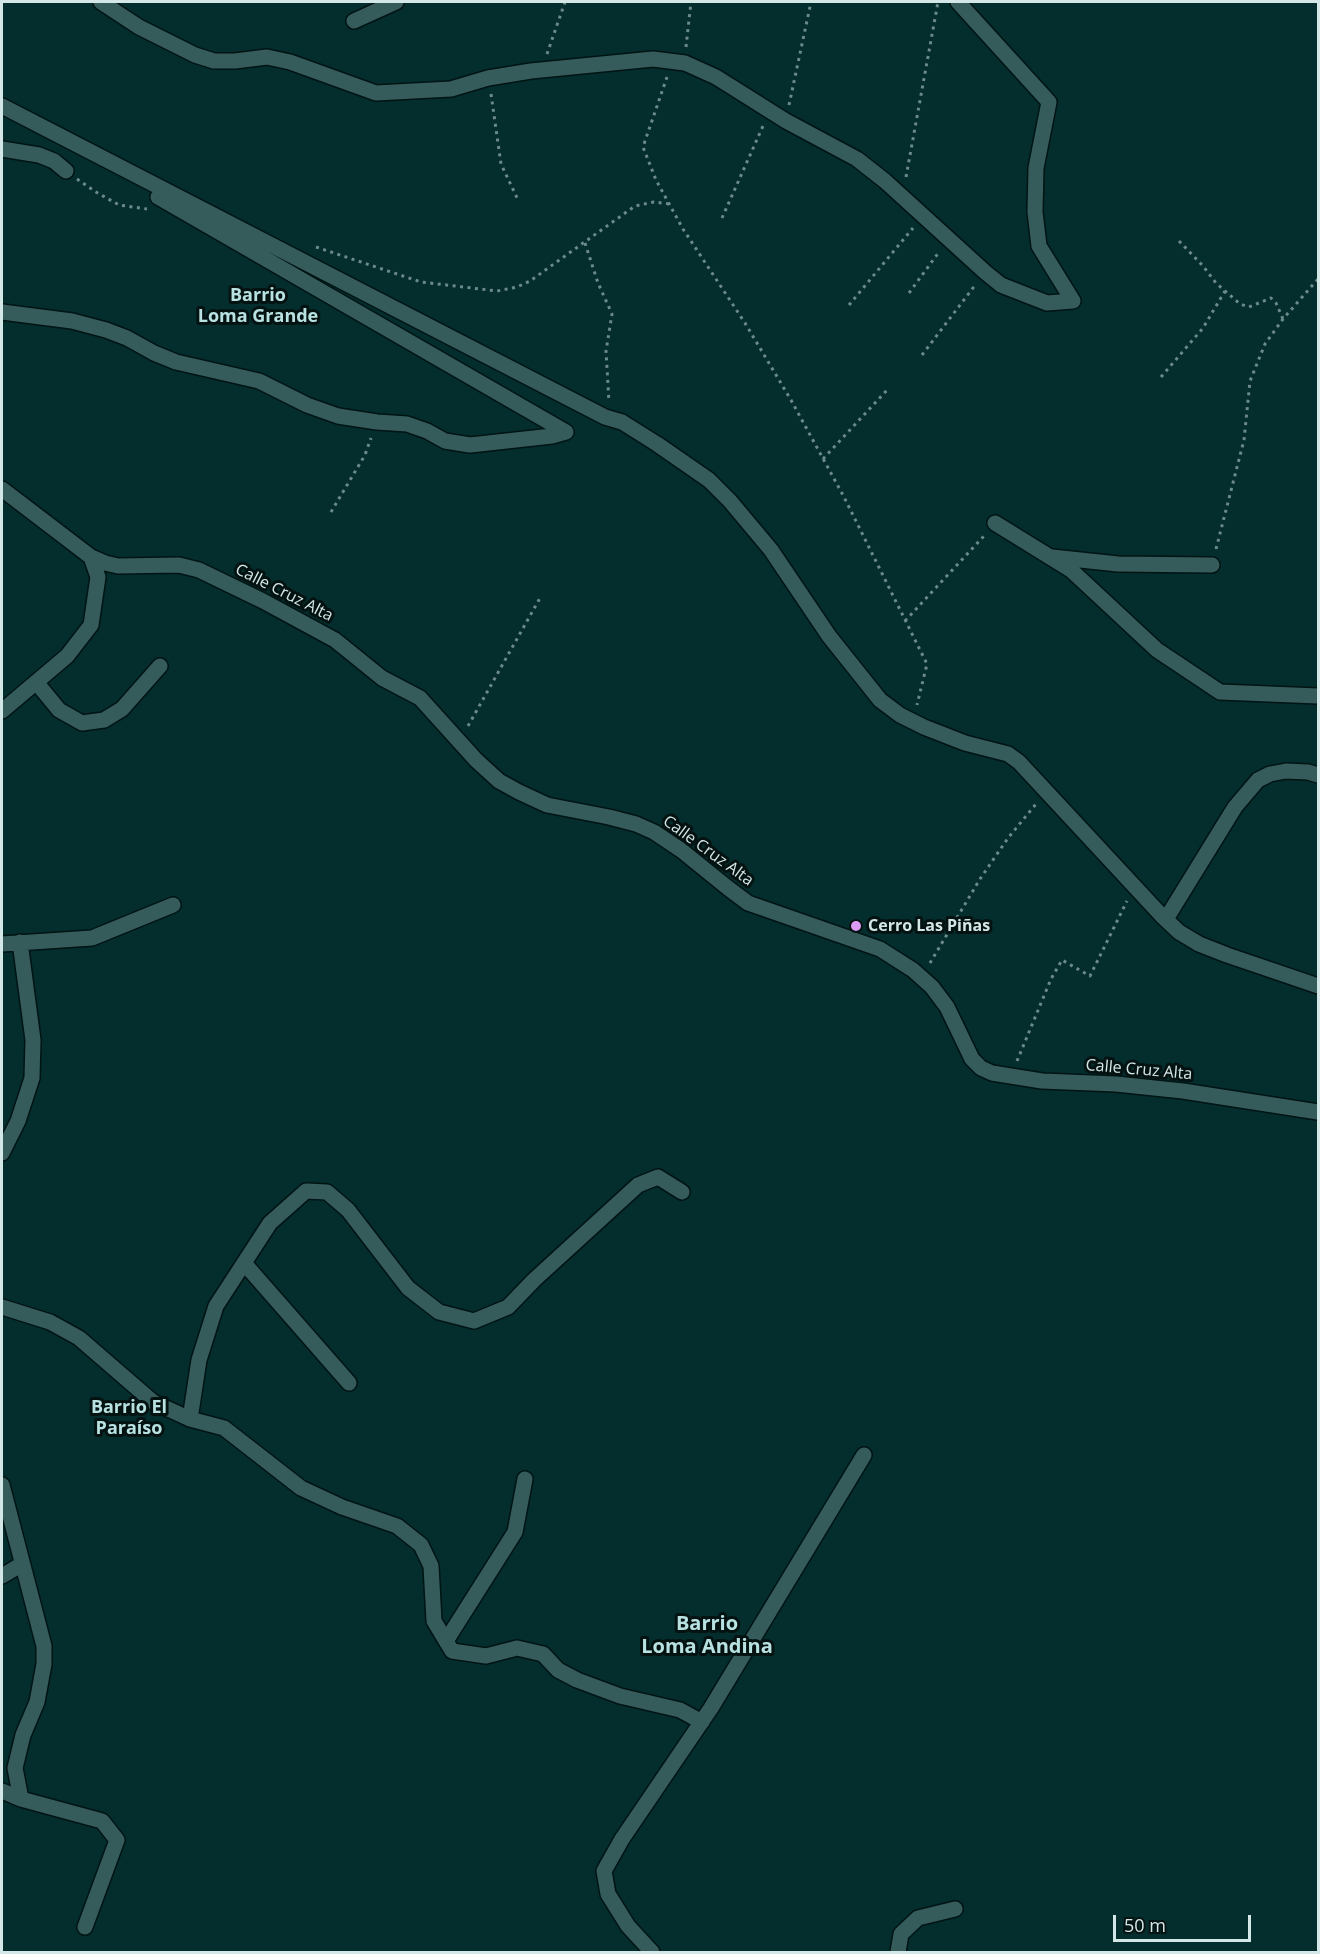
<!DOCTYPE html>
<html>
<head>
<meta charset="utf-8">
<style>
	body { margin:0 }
	#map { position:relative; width:1320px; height:1954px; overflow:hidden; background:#042d2d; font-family:"Open Sans",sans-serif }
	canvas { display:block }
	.frame { position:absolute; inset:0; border:3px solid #d3e7e7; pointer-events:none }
	.scale { position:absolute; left:1113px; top:1915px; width:138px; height:27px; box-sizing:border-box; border:3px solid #d3e7e7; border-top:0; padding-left:8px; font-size:18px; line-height:21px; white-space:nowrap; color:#d3e7e7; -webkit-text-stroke:4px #041312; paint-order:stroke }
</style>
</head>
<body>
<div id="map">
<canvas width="1320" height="1954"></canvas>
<div class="frame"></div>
<div class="scale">50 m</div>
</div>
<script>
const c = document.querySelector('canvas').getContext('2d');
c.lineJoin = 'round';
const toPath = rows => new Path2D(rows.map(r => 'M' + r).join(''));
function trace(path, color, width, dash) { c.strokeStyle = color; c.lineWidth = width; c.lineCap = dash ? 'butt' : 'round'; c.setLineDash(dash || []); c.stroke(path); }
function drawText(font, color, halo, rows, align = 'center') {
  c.font = font + ' "Open Sans",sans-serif'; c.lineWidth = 6; c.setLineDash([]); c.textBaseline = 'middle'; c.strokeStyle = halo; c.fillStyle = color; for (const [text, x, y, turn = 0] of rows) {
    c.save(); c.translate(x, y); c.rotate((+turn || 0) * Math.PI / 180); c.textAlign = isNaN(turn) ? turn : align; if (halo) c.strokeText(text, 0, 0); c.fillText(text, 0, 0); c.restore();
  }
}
const street = toPath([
	[101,2,139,27,195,55,214,61,235,61,267,57,290,62,376,93,451,89,488,78,531,71,653,59,685,63,716,77,786,121,857,159,885,181,985,272,1001,285,1047,303,1073,301,1039,246,1035,212,1036,168,1049,102,958,2],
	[354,21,396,2],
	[2,106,605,417,622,422,657,444,709,480,730,501,771,550,829,636,880,700,900,715,924,727,965,743,1008,754,1019,762,1162,916,1179,932,1199,944,1227,955,1318,986],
	[2,149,39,155,54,161,66,171],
	[2,312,72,321,106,330,127,338,154,353,176,362,259,381,307,405,338,416,377,422,407,424,427,431,445,441,470,445,552,436,566,432,158,197],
	[2,489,91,557,105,563,118,566,179,565,199,570,263,601,335,640,382,678,420,698,476,760,499,781,519,792,547,805,609,817,636,824,654,832,681,850,728,888,748,903,880,949,913,970,932,987,947,1007,972,1059,981,1068,992,1073,1042,1081,1116,1084,1183,1091,1318,1112],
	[995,523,1071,570,1157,650,1220,692,1318,696],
	[1052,557,1118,564,1212,565],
	[36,682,59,710,82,723,104,720,122,709,160,666],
	[2,711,67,656,91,625,98,577,91,557],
	[1166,919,1235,807,1258,780,1270,774,1286,771,1308,772,1318,775],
	[2,944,92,938,173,905],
	[2,1153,18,1121,32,1078,33,1040,20,942],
	[244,1263,349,1383],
	[2,1307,50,1322,79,1338,153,1402,190,1419,224,1428,301,1488,342,1507,397,1526,421,1545,431,1566,434,1621,452,1651,486,1656,517,1648,543,1654,558,1670,577,1680,620,1696,680,1710,702,1722],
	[190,1419,199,1360,216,1306,270,1223,306,1191,327,1192,348,1210,408,1288,439,1312,474,1321,508,1307,534,1280,638,1185,658,1177,682,1192],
	[2,1485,44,1646,44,1664,37,1702,23,1735,15,1768,21,1799],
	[2,1576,22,1564],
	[446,1641,515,1532,525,1479],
	[2,1791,21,1799,102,1821,117,1840,85,1927],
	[652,1952,628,1926,608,1894,604,1871,622,1839,711,1708,864,1455],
	[898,1952,901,1934,918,1918,955,1909]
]);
trace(street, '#001414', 18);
trace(toPath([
	[686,47,691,2],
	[547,54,565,2],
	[667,77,643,147,656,180,683,229,745,323,791,400,844,497,927,664,917,705],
	[491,94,501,164,518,200],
	[789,105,811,2],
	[906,177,938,2],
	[77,179,96,192,119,205,147,209],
	[722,218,763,126],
	[1179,241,1203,266,1216,283,1240,304,1249,307,1271,298,1276,303,1283,319],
	[585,243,598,283,612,314,606,351,609,402],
	[316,247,421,282,497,291,517,287,530,281,635,206,654,202,669,204],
	[909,293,939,252],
	[849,305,913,228],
	[922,355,976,284],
	[1161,377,1203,328,1225,291],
	[823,459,889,388],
	[331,512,365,455,371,438],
	[1216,549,1244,440,1250,381,1265,344,1283,319,1318,279],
	[905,621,984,536],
	[468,726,540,598],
	[930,963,980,879,1008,838,1036,804],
	[1017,1061,1051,979,1062,960,1090,976,1127,901]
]), '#6b8a8a', 3, [3, 4.5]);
trace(street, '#355b5b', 15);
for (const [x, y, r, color] of [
	[856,926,6,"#db9af6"]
]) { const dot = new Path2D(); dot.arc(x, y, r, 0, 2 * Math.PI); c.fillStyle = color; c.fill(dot); trace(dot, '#041312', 2); }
drawText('16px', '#d3e7e7', '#041312', [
	["Calle Cruz Alta",284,593,27],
	["Calle Cruz Alta",708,851,36],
	["Calle Cruz Alta",1139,1070,5]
]);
drawText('bold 16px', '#d3e7e7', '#041312', [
	["Cerro Las Piñas",868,926]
], 'left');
drawText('bold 18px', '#b8e2e1', '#041312', [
	["Barrio",258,296],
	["Loma Grande",258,317],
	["Barrio El",129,1408],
	["Paraíso",129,1429]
]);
drawText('bold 20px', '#b8e2e1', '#041312', [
	["Barrio",707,1624],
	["Loma Andina",707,1647]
]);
</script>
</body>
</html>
